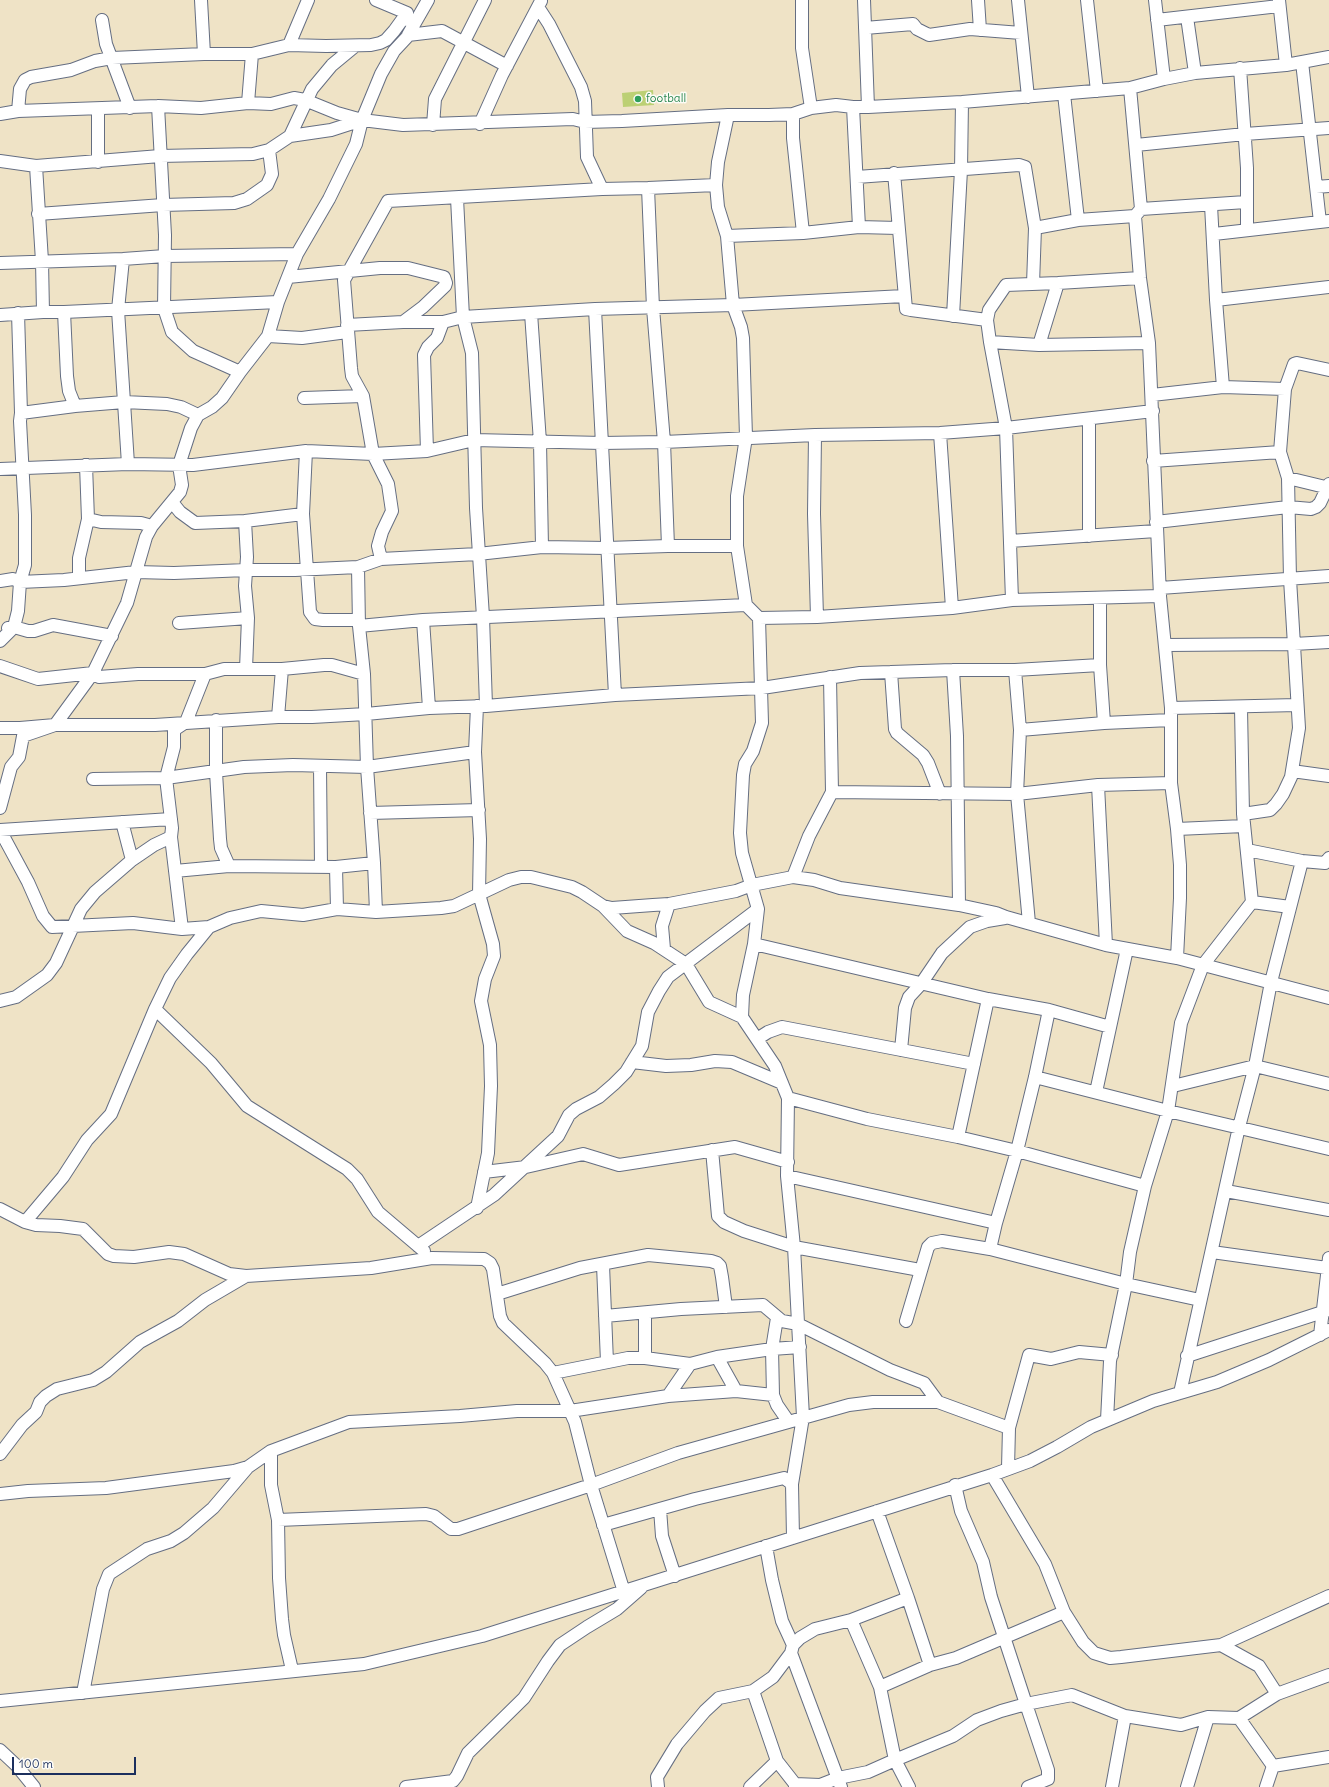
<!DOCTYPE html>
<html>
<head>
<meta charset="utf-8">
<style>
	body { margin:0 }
	#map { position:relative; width:1329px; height:1787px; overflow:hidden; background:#efe3c6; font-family:Delius,sans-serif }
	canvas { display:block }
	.scale { position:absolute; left:12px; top:1757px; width:124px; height:18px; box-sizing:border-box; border:2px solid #1b2f5e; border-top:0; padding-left:5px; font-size:12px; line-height:14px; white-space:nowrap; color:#1b2f5e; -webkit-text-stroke:3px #fdfcf7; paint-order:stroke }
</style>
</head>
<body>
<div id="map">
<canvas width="1329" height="1787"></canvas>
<div class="scale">100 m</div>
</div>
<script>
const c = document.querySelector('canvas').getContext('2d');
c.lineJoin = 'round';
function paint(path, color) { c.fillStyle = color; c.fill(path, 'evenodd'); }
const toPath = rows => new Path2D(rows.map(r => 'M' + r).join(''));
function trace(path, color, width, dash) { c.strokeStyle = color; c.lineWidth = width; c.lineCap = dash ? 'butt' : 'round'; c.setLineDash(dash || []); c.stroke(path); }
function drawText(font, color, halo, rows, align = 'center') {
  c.font = font + ' Delius,sans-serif'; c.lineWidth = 3; c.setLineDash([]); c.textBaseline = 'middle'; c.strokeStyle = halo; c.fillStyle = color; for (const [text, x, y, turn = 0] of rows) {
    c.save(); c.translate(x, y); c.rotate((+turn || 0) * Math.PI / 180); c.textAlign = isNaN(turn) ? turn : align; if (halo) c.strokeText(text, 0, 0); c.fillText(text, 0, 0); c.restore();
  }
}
paint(toPath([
	[653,90,654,105,623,107,622,93]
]), '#bcd074');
const minor = toPath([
	[201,0,204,54],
	[376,0,407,13,407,20],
	[802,0,802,48,811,108],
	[864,0,868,107],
	[978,0,980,30],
	[1018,0,1028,97],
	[1087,0,1097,91],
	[1155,0,1164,79],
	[1279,0,1286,65],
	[538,7,549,24,581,87,585,101,587,157,602,189],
	[1187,17,1195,73],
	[102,20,106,44,130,108],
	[1157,20,1279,6],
	[865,28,913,24,917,29,929,35,970,29,1021,33],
	[408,35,442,31,507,66],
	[289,45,308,0],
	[1302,62,1320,222],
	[1240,68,1247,168,1247,230],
	[1130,88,1141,209,1135,216,1140,278,1149,343,1160,596,1171,708,1171,783,1177,829,1180,865,1180,898,1177,958],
	[1064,94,1078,220],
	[158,106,165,235,164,308,172,332,193,351,240,372],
	[853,107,859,227],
	[18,111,20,89,25,80,31,77,71,70,95,61,112,58,204,54,252,54],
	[0,114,18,111,158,106,201,108,248,103,252,54,289,45,326,46,371,45,380,43,386,40,394,31,407,13],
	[793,114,793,138,803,233],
	[728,115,718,162,716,185,718,207,727,236,733,305,741,327,743,338,746,437,737,496,737,546,746,605,759,618,817,617,952,608,1012,600,1160,596],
	[362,120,381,74,394,51,408,36,408,35,428,0],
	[480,124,502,75,541,1],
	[433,125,435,99,485,0],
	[290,136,312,89,332,65,355,46],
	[1136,145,1245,134,1329,128],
	[0,161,36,166,160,156,253,154,269,150,290,136,331,130,362,120,403,125,573,119,585,122,622,121,728,115,769,115,793,114,811,108,836,105,853,107,868,107,962,102,1130,88,1164,79,1195,73,1286,65,1329,57],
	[98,162,98,109],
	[36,166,42,261,43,312],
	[894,173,906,309,911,310,987,320],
	[857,177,1019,165,1025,167,1035,228,1033,284],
	[1316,187,1329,186],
	[648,188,653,308,664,442,668,546],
	[457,198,463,317,472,353,476,508,483,617,486,706],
	[1211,205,1216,300,1223,387],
	[1141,209,1246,202],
	[38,214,163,205,234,203,247,199,267,185,272,174,269,150],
	[1035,228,1078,220,1135,216],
	[1214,234,1329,221],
	[727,236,803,233,859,227,898,228],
	[123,259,118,310,128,464],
	[0,263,123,259,165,256,297,254],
	[288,277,380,268,408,268,444,277,446,283,445,286,423,307,403,322],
	[1216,300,1329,287],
	[595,309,615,695],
	[64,312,278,302],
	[531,313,540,442,542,547],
	[0,315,43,312,64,312,67,376,69,391,75,406],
	[953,316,961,170,962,102],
	[347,325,403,322,443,322,463,317,595,309,733,305,904,296],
	[268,336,302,338,347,332],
	[990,342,1039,345,1149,343],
	[1039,345,1058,283],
	[1152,395,1223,387,1285,389],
	[304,398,363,396],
	[21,413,75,406,124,402,167,404,181,407,198,415],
	[940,433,952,608],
	[815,435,814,514,817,617],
	[306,451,303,514,310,612,315,619,323,620,359,620],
	[427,451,424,355,428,347,437,338,443,322],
	[1153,461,1280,452],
	[0,469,128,464,193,465,306,451,373,454,427,451,474,440,602,443,664,442,815,435,940,433,1006,428,1153,411],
	[1288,478,1329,488],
	[172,502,180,512,195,523,245,521,247,557,245,586,248,618,246,669],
	[88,519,101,522,141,523,152,526],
	[245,521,303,514],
	[1156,522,1288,507,1311,509,1316,507,1320,503,1329,484],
	[1089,536,1089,419],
	[1010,541,1156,531],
	[381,559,378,546,382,532,392,511,388,484,373,454,363,396,352,376,351,368,344,280,388,201,602,189,648,188,716,185],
	[358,567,359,626,423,620,746,605],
	[79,578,79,558,88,519,86,465],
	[0,581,13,579,20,582,25,565,25,515,20,421,21,413,18,313],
	[1160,588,1329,576],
	[1100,598,1100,665,1104,723],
	[1012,600,1006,428,990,342,987,320,989,310,1006,285,1058,283,1140,278],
	[759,618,762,723,753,751,745,764,743,775,740,833,742,853,758,909,754,944,743,995,742,1017,775,1066,788,1098,787,1176,794,1247,803,1417,792,1484],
	[423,620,429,708],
	[179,623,248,618],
	[359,626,364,674,367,767,374,863,376,912],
	[8,628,14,627,28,631,34,631,53,625,112,636],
	[0,641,14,627,18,611,20,582,64,580,136,572,174,573,246,570,295,570,358,567,381,559,478,554,542,547,607,548,668,546,737,546],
	[1166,645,1294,644,1329,642],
	[0,666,38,679,93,673,99,677,138,674,205,674],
	[282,669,278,717,312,717,366,714,429,708,486,706,615,695,762,688,860,673,953,670,1015,670,1100,665],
	[953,670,957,736,959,905],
	[1015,670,1020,730,1017,794,1029,923],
	[891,672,895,729,897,733,923,755,928,763,940,794],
	[477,706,475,752,480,839,479,894,493,944,494,956,485,979,481,1001,490,1045,491,1086,488,1153,477,1208],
	[1171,708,1297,705],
	[1241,708,1243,814,1252,902],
	[216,720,216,772,220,839,221,848,229,866],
	[0,728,20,728,55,725,155,725,278,717],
	[1020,730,1104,723,1171,720],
	[320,766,321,867],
	[1292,771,1329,776],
	[93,779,166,778,244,767,293,765,367,767,475,752],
	[1098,785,1106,945],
	[832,792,1017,794,1098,785,1171,783],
	[0,808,11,767,19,757,23,736,55,725,93,673,127,603,146,537,152,526,180,492,182,485,179,465,191,428,198,415,212,407,222,398,240,372,268,336,278,302,297,254,329,199,356,144,362,120,337,113,305,100,294,98,271,104,248,103],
	[370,813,479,810],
	[1243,814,1270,810,1276,804,1283,794,1291,777,1299,728,1290,579,1288,478,1280,452,1285,389,1294,364,1297,363,1329,370],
	[122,822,132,860],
	[1177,829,1244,826],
	[0,830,28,882,43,916,52,927,133,923,182,929,209,927,230,918,261,911,303,915,337,909,376,912,441,908,454,906,509,880,521,877,531,877,572,887,582,892,603,906,612,908,653,905,669,904,736,891,752,885,793,877,814,880,840,888,959,905,996,913,1006,917,1106,945,1177,958,1329,998],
	[0,830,171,819],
	[171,837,182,929],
	[1247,850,1302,861,1325,863,1329,858],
	[336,867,337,909],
	[175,871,229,866,336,867,374,863],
	[793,877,809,836,832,792,830,677],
	[603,906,627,931,654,943,686,964,709,1002,742,1017],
	[754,944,988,999,1049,1010,1110,1027],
	[664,949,662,926,669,904],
	[0,1001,16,997,47,975,56,963,81,909,95,892,132,860,154,845,171,837,172,828,166,778,174,747,174,730,186,722,205,674,224,669,282,669,324,665,332,665,364,674],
	[155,1009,211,1063,247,1106,347,1169,357,1179,378,1212,424,1251],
	[757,1039,768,1032,782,1027,974,1064],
	[901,1050,905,1008,909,997,921,984,942,953,970,927,987,921,1005,918],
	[632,1062,666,1066,691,1065,715,1061,732,1062,782,1083],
	[1035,1077,1168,1111,1329,1149],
	[1173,1086,1255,1066,1329,1084],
	[1096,1092,1127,949],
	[788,1098,867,1119,958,1137,1017,1151,1145,1186],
	[958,1137,988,999],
	[712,1150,718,1216,724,1222,744,1231,794,1247,920,1270],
	[484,1172,526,1167,583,1154,619,1165,735,1147,788,1162],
	[787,1176,996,1223],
	[1226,1191,1329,1210],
	[0,1209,25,1222,36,1225,60,1226,83,1229,108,1254,114,1256,134,1257,169,1252,184,1254,229,1274,246,1276,371,1268,432,1258,484,1259,490,1263,493,1269,500,1316,503,1323,545,1363,553,1373,575,1422,591,1485,624,1592],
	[25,1222,63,1177,87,1140,111,1114,155,1009,170,978,187,954,209,927],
	[418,1246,494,1195,558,1136,569,1115,576,1109,599,1097,614,1084,626,1072,642,1046,648,1012,659,991,668,977,758,909],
	[990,1249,996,1223,1017,1151,1035,1077,1049,1010],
	[1212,1252,1327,1268],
	[603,1265,607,1362],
	[497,1294,580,1268,648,1255,711,1261,717,1263,720,1266,722,1277,726,1307],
	[645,1313,645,1358],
	[605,1316,681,1309,763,1305,782,1321,798,1324,890,1370,924,1383,938,1402],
	[906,1321,928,1247,932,1243,942,1241,990,1249,1126,1284,1200,1300],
	[1320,1335,1329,1258],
	[1187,1356,1329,1310],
	[717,1357,772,1349,800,1347],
	[553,1373,628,1358,645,1358,690,1364,717,1357,736,1391],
	[1180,1393,1239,1127,1255,1066,1271,982,1302,861],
	[773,1395,772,1349,777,1318],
	[668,1396,690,1364],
	[1107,1420,1110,1361,1126,1284,1130,1252,1145,1186,1168,1111,1181,1023,1203,965,1252,902,1290,907],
	[271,1451,271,1485,278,1520,279,1578,282,1619,284,1635,292,1670],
	[0,1454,22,1425,36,1412,40,1402,46,1396,57,1389,93,1380,106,1372,140,1342,178,1321,205,1300,246,1276],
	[1008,1468,1009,1428,1029,1355,1051,1359,1079,1352,1112,1355],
	[992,1475,1045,1564,1064,1612,1083,1642,1094,1653,1110,1658,1121,1657,1221,1645,1329,1596],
	[955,1485,961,1511,983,1562,991,1597,1026,1704,1072,1695,1125,1716,1181,1725,1208,1717,1239,1718,1277,1694,1329,1675],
	[0,1494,28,1491,106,1488,234,1471,248,1467,271,1451,349,1422,460,1416,517,1411,570,1411,668,1396,736,1391,773,1395,777,1405,788,1421],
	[660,1509,662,1536,675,1576],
	[278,1520,426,1514,434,1516,451,1529,458,1529,591,1485,678,1453,849,1405,873,1402,938,1402,1009,1428],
	[603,1525,695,1499,784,1478,792,1484,793,1538],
	[766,1546,772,1580,782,1621,793,1645],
	[908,1598,930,1665],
	[1221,1645,1259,1666,1277,1694],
	[880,1687,930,1665,956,1658,1064,1612],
	[753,1691,777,1761,795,1784],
	[83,1693,103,1589,109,1574,147,1549,171,1541,184,1533,213,1508,248,1467],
	[0,1701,364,1664,482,1636,992,1475,1030,1461,1057,1447,1091,1427,1153,1401,1217,1382,1269,1360,1329,1330],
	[1239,1718,1273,1766,1266,1787],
	[0,1750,17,1766,34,1787],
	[1273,1766,1329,1757],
	[406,1787,453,1781,457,1776,468,1753,524,1698,548,1661,560,1645,587,1627,617,1609,641,1588],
	[658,1787,657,1777,677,1744,705,1711,719,1698,753,1691,773,1677,791,1653],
	[750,1787,777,1761],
	[795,1787,795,1784,820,1785,838,1778,868,1772,895,1760,880,1687,851,1620],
	[841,1787,791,1653,793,1645,800,1638,815,1629,851,1620,908,1598,877,1511],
	[909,1787,895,1760,953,1736,977,1720,1001,1711,1026,1704,1048,1770,1048,1779,1028,1787],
	[1112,1787,1125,1716],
	[1187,1787,1208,1717]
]);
trace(minor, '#656e82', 14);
trace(minor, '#fff', 12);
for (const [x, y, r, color] of [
	[638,99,4,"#2e9e5b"]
]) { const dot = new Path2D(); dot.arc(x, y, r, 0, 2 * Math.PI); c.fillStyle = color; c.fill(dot); trace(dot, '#fdfcf7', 1.5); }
drawText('12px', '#27864d', '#fdfcf7', [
	["football",646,99]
], 'left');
</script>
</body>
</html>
